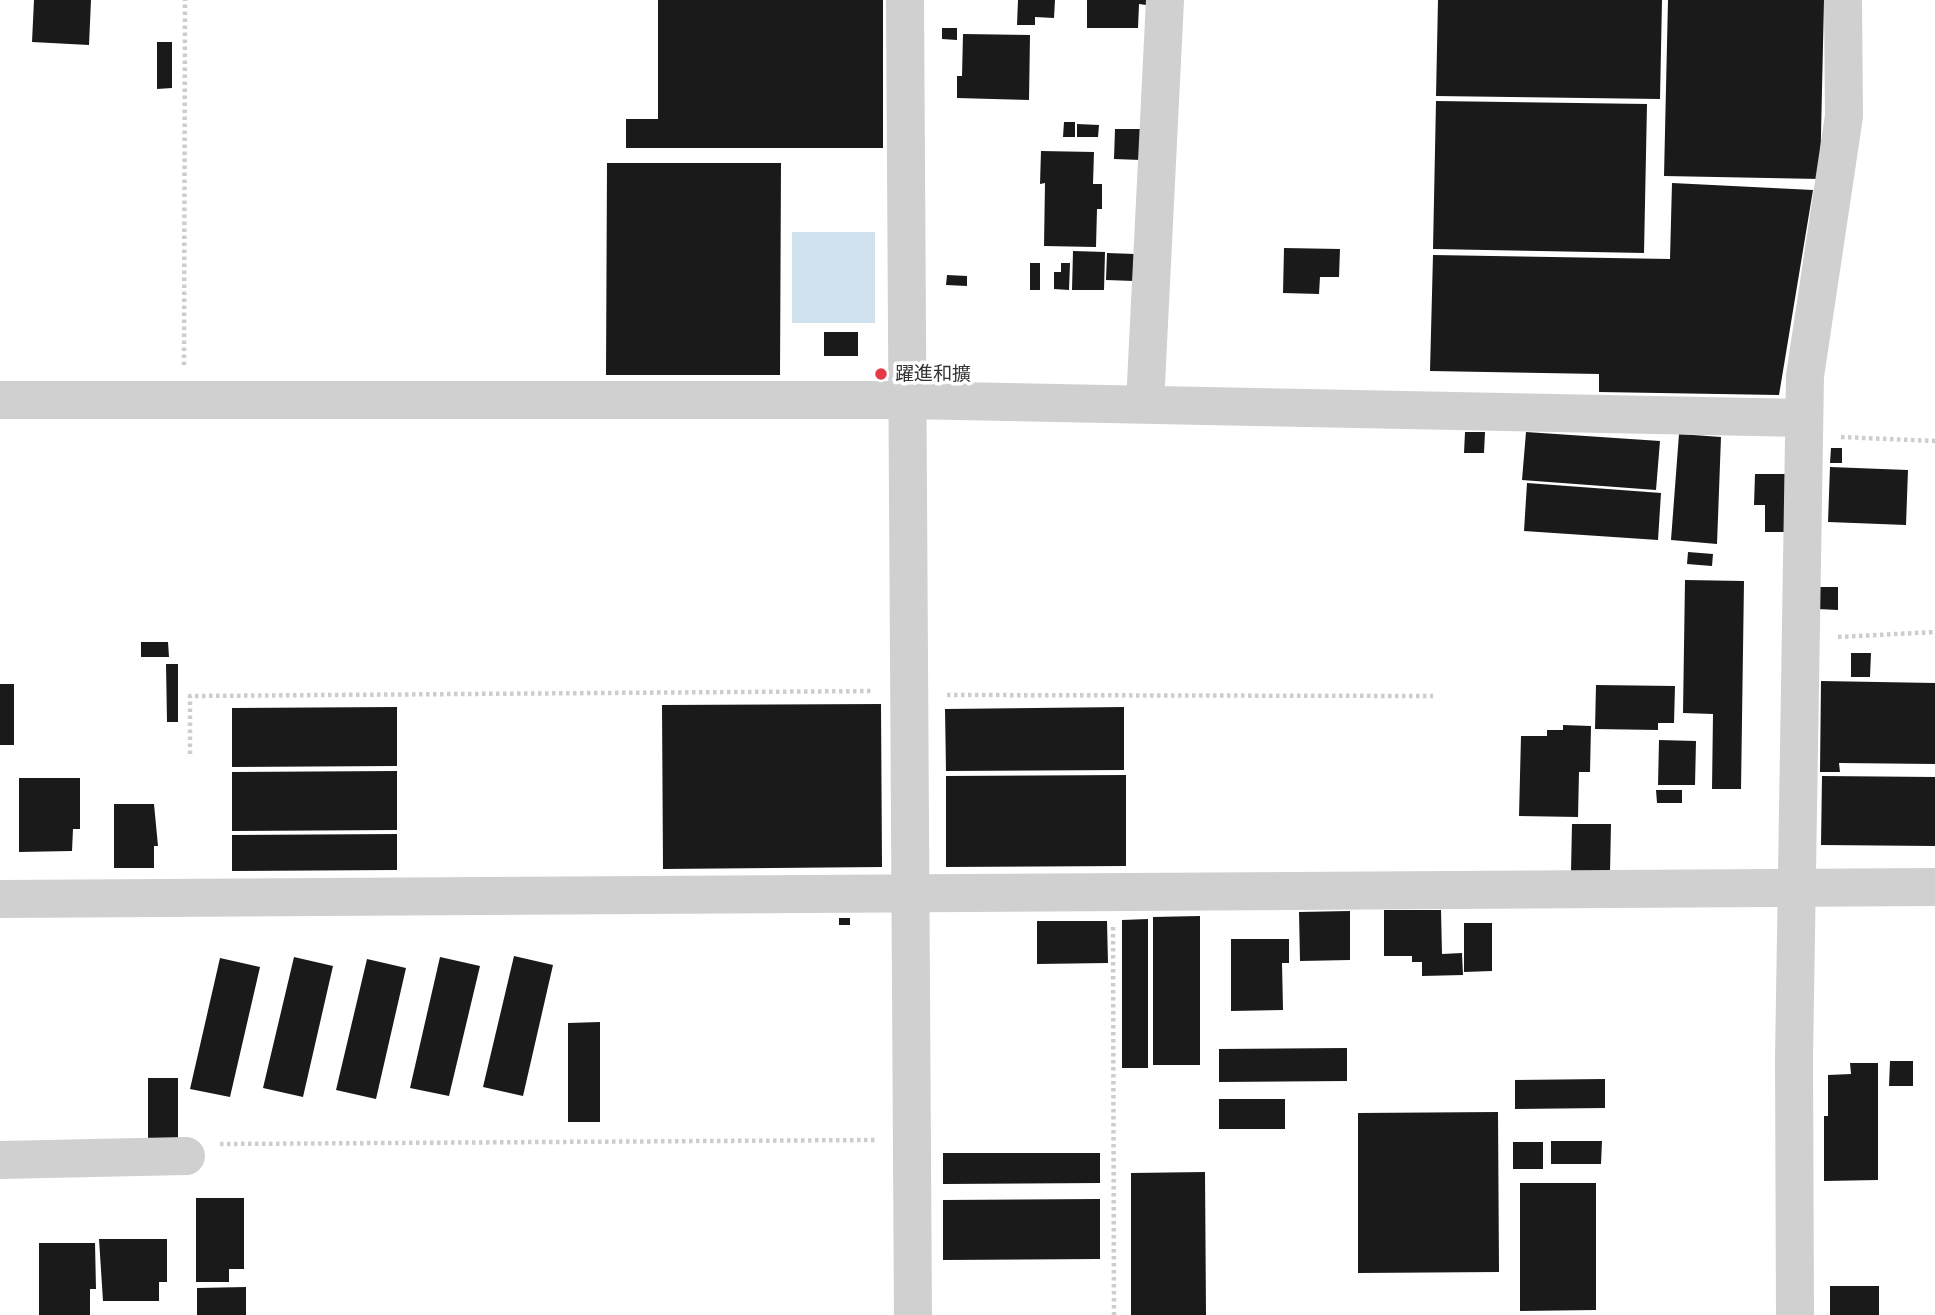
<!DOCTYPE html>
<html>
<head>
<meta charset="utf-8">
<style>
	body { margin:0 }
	canvas { display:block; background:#fff }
</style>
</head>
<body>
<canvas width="1935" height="1315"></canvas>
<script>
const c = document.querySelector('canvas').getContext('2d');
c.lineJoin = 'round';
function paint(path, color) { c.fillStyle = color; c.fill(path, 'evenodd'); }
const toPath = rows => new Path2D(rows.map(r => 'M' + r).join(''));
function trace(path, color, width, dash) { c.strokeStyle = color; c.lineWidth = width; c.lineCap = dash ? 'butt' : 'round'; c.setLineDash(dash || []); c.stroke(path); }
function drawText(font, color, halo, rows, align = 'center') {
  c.font = font + ' Raleway,"Noto Sans JP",sans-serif'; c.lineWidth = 7; c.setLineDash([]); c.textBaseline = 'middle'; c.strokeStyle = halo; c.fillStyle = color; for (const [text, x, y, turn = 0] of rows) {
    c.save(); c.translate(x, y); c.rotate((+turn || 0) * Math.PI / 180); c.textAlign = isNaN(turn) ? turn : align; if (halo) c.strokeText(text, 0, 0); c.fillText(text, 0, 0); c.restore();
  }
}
paint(toPath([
	[792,232,875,232,875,323,792,323]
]), '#cfe2ee');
paint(toPath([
	[34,0,91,0,89,45,32,42],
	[658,0,883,0,883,148,626,148,626,119,658,119],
	[1018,0,1055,0,1054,18,1035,17,1035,25,1017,25],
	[1087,0,1146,0,1146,5,1139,4,1138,28,1087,28],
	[1438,0,1662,0,1660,99,1436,96],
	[1668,0,1824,0,1820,179,1664,176],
	[942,28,957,28,957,40,942,39],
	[963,34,1030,35,1029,100,957,98,957,76,962,76],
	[157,42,172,42,172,88,157,89],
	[1436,101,1647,104,1644,253,1433,249],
	[1064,122,1075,122,1075,137,1063,137],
	[1077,124,1099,125,1098,137,1077,137],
	[1115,129,1142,129,1141,160,1114,159],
	[1041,151,1094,152,1093,184,1102,184,1102,209,1097,209,1096,247,1044,246,1045,183,1040,184],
	[607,163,781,163,780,375,606,375],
	[1672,183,1813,190,1779,395,1599,392,1599,374,1430,371,1433,255,1670,259],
	[1284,248,1340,249,1339,277,1320,277,1319,294,1283,293],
	[1073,251,1105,252,1104,290,1072,290],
	[1107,253,1135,254,1134,281,1106,280],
	[1030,263,1040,263,1040,290,1030,290],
	[1061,263,1070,263,1069,290,1054,289,1054,272,1061,272],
	[947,275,967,276,967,286,946,285],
	[824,332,858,332,858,356,824,356],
	[1465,432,1485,432,1484,453,1464,453],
	[1526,432,1660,441,1656,490,1522,480],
	[1679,434,1721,437,1717,544,1671,540],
	[1831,448,1842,448,1842,463,1830,463],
	[1830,467,1908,470,1906,525,1828,522],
	[1755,474,1786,474,1785,532,1765,532,1765,505,1754,505],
	[1527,483,1661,493,1658,540,1524,531],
	[1688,552,1713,554,1712,566,1687,564],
	[1685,580,1744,581,1741,789,1712,789,1713,714,1683,713],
	[1818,587,1838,587,1838,610,1817,609],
	[141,642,168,642,169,657,141,657],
	[1851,653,1871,653,1870,677,1851,677],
	[166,664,178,664,178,722,167,722],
	[1821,681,1935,683,1935,764,1839,763,1840,772,1820,772],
	[0,684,14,684,14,745,0,745],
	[1596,685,1675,686,1674,723,1658,723,1658,730,1595,729],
	[881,704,882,867,663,869,662,705],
	[397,707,397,766,232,767,232,708],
	[1124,707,1124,770,946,771,945,709],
	[1563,725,1591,726,1590,772,1579,772,1578,817,1519,816,1521,736,1547,736,1547,730,1563,730],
	[1659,740,1696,741,1695,785,1658,785],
	[397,771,397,830,232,831,232,772],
	[1126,775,1126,866,946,867,946,776],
	[1822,776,1935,777,1935,846,1821,845],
	[19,778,80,778,80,829,73,829,72,851,19,852],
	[1656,790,1682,790,1682,803,1657,803],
	[114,804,154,804,158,846,154,846,154,868,114,868],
	[1572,824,1611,824,1610,873,1571,872],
	[397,834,397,870,232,871,232,835],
	[1384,910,1441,910,1442,954,1462,953,1463,975,1422,976,1422,962,1412,962,1412,956,1384,956],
	[1350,911,1350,960,1300,961,1299,912],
	[1200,916,1200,1065,1153,1065,1153,917],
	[839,918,850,918,850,925,839,925],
	[1148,919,1148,1068,1122,1068,1122,920],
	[1037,921,1107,921,1108,963,1037,964],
	[1464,923,1492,923,1492,971,1464,972],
	[1231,939,1289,939,1289,963,1282,963,1283,1010,1231,1011],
	[514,956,553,965,523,1096,483,1087],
	[294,957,333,966,303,1097,263,1088],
	[440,957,480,966,449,1096,410,1088],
	[220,958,260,967,230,1097,190,1089],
	[367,959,406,968,376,1099,336,1090],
	[600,1022,600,1122,568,1122,568,1023],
	[1347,1048,1347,1081,1219,1082,1219,1049],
	[1890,1061,1913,1061,1913,1086,1889,1086],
	[1850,1063,1878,1063,1878,1180,1824,1181,1824,1116,1828,1116,1828,1075,1851,1074],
	[148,1078,178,1078,178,1138,148,1138],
	[1605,1079,1605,1108,1515,1109,1515,1080],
	[1219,1099,1285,1099,1285,1129,1219,1129],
	[1498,1112,1499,1272,1358,1273,1358,1113],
	[1551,1141,1602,1141,1601,1164,1551,1164],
	[1513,1142,1543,1142,1543,1169,1513,1169],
	[943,1153,1100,1153,1100,1183,943,1184],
	[1205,1172,1206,1315,1131,1315,1131,1173],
	[1520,1183,1596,1183,1596,1310,1520,1311],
	[196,1198,244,1198,244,1269,229,1269,229,1282,196,1282],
	[1100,1199,1100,1259,943,1260,943,1200],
	[99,1239,167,1239,167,1282,159,1282,159,1301,103,1301],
	[39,1243,95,1243,96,1289,90,1289,90,1315,39,1315],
	[1830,1286,1879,1286,1879,1315,1830,1315],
	[246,1287,246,1315,197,1315,197,1288]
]), '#1a1a1a');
trace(toPath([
	[184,365,185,0],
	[1841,437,1935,441],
	[1838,637,1935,632],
	[947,695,1433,696],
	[190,754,190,696,874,691],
	[1113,927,1114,1315],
	[220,1144,876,1140]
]), '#cdcdcd', 4.5, [3.5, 3.5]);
trace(toPath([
	[905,0,913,1315],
	[0,400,907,400,1804,418],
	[1145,404,1165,0],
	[0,899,1935,887],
	[0,1160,186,1156],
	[1795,1315,1794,1058,1805,376,1844,116,1843,0]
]), '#d0d0d0', 38);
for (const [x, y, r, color] of [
	[881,374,7,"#e63946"]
]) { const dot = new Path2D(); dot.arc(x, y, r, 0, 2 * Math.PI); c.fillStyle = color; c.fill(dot); trace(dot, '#fff', 2.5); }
drawText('19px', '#333', '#fff', [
	["躍進和擴",895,374]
], 'left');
</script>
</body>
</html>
